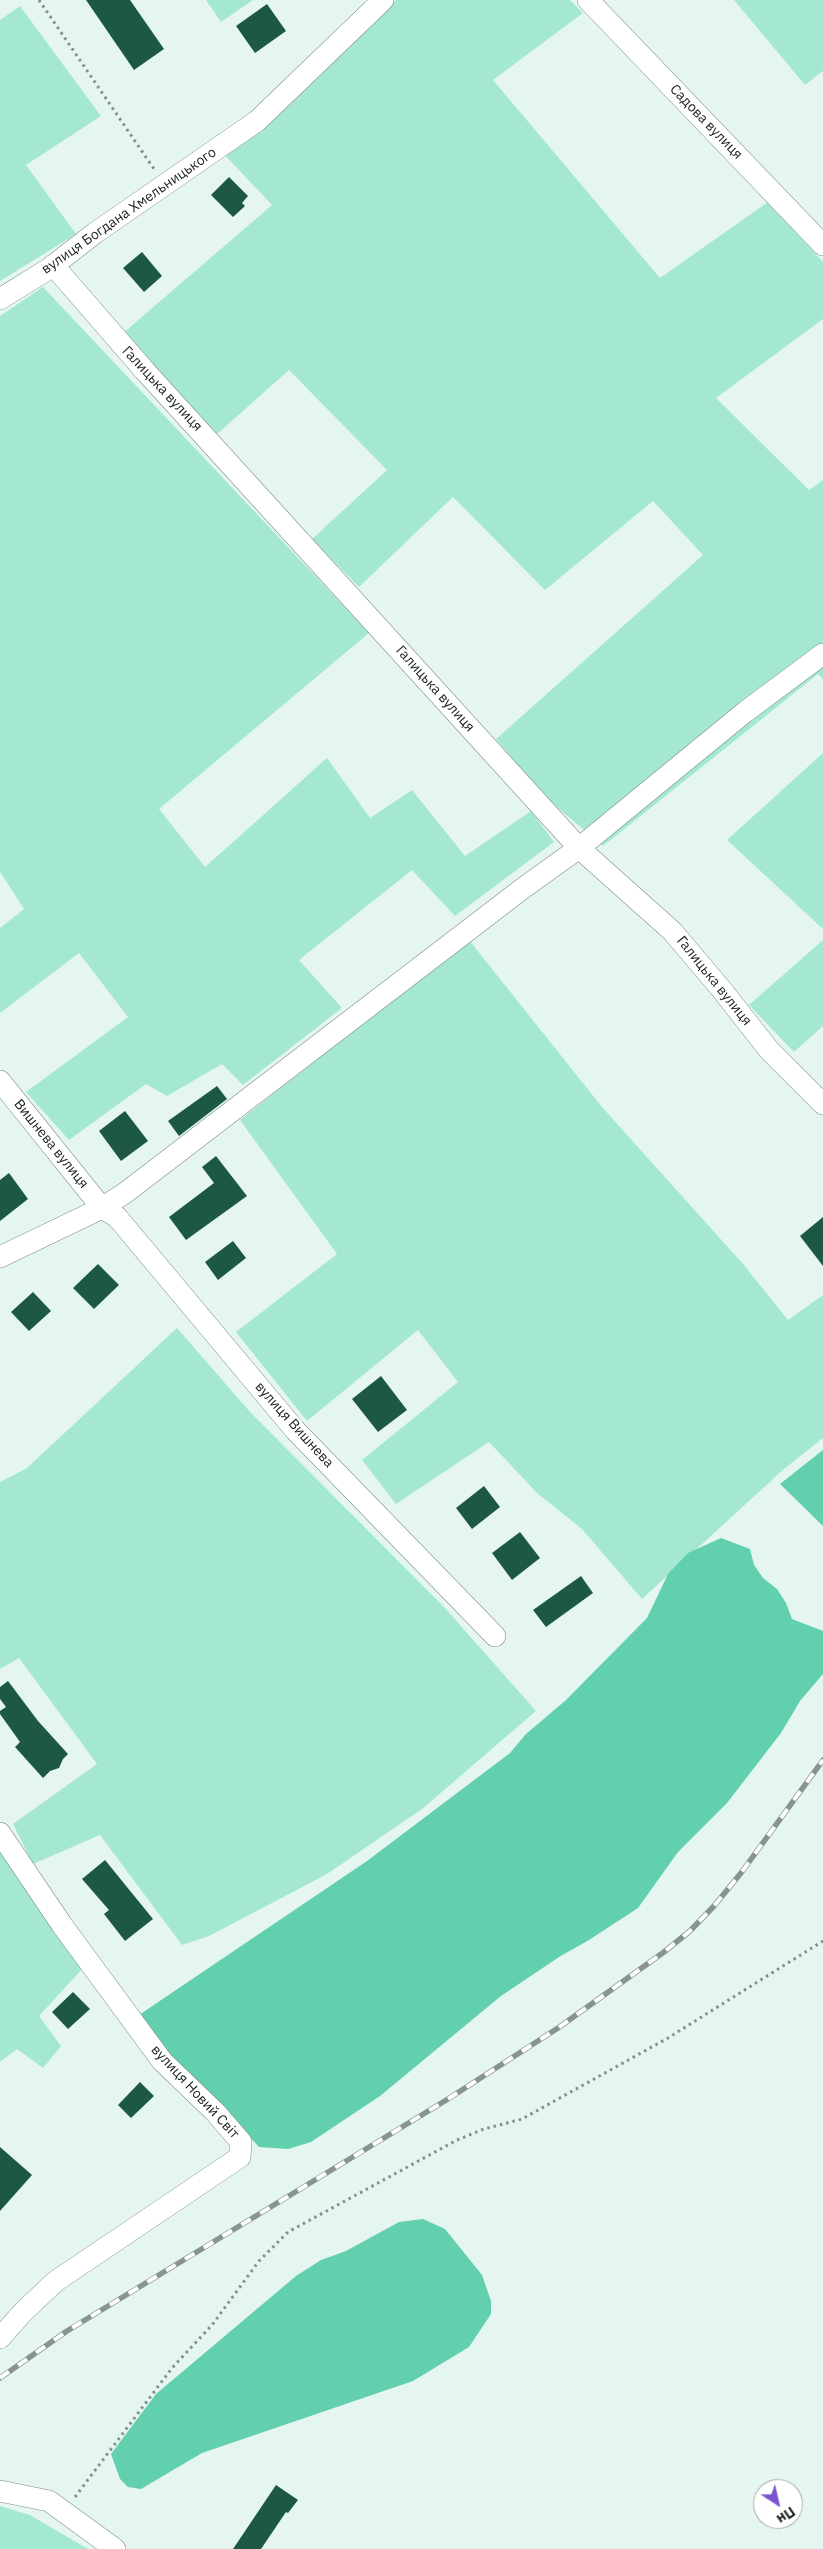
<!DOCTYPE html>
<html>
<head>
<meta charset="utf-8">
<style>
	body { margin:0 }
	#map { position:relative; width:823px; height:2549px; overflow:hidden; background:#e5f6f0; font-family:"IBM Plex Sans",sans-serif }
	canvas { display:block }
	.north { position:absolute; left:753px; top:2479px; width:50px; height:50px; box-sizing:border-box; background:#fff; border:1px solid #a3a6a5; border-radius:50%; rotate:145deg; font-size:14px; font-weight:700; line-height:20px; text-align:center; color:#1a201e }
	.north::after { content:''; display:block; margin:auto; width:18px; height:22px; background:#7a55cf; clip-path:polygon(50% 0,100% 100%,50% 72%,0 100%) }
</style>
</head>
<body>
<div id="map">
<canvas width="823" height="2549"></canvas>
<div class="north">Пн</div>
</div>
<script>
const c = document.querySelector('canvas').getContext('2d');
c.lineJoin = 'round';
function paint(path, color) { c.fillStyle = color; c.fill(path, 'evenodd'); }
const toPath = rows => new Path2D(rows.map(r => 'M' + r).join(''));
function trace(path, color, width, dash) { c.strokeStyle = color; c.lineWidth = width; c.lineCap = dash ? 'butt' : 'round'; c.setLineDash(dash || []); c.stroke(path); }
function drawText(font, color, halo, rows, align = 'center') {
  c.font = font + ' "IBM Plex Sans",sans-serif'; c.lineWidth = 5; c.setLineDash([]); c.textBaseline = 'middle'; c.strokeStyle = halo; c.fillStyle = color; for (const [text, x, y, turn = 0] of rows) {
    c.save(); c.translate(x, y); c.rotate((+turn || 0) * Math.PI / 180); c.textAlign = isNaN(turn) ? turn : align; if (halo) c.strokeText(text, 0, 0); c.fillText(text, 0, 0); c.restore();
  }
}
paint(toPath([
	[206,0,253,0,221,22],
	[396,0,570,0,583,13,493,80,660,278,768,202,823,262,823,319,716,398,809,490,823,480,823,679,818,674,603,846,545,797,496,739,703,555,653,501,545,590,453,497,359,587,312,539,387,470,289,370,217,434,122,334,272,205,223,153,265,125],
	[734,0,823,0,823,71,805,85],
	[20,6,101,116,26,165,76,234,0,281,0,20],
	[43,287,369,633,159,809,205,867,327,758,370,818,412,790,465,856,531,811,554,842,455,916,412,870,299,960,342,1008,243,1085,222,1064,167,1096,146,1084,69,1140,26,1092,128,1017,79,953,0,1013,0,928,24,909,0,872,0,316],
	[823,753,823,929,727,840],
	[469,940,602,1107,743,1264,788,1320,823,1295,823,1438,784,1469,642,1599,582,1529,537,1493,489,1442,396,1504,362,1460,458,1382,418,1330,307,1421,236,1332,337,1254,240,1120],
	[823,940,823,1026,794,1052,749,1005],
	[177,1328,251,1413,444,1607,536,1711,422,1809,327,1874,209,1936,182,1945,100,1835,33,1864,13,1824,97,1764,19,1658,0,1669,0,1482,27,1468],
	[0,1848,84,1967,39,2016,61,2046,43,2068,17,2049,0,2062],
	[0,2506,30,2515,88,2549,0,2549]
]), '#a5e8d1');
paint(toPath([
	[823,1450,823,1526,780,1484],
	[721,1538,750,1549,754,1565,763,1578,777,1589,786,1603,792,1619,823,1631,823,1674,800,1701,781,1733,727,1803,678,1852,638,1908,589,1940,559,1957,501,1996,380,2096,311,2142,288,2149,259,2147,218,2102,162,2061,139,2015,367,1861,510,1753,526,1734,566,1700,647,1618,668,1574,688,1553],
	[423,2219,445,2229,482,2275,491,2301,491,2314,469,2347,413,2381,202,2453,141,2489,128,2487,120,2479,111,2454,156,2394,296,2276,321,2260,346,2251,399,2222]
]), '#62cfae');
paint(toPath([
	[86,0,130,0,164,49,134,70],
	[267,4,286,31,255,53,236,26],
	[229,177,248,196,242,203,245,206,233,217,211,195],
	[142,252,162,276,144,292,123,268],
	[217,1086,227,1099,179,1136,168,1121],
	[125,1111,148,1141,121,1161,99,1131],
	[216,1156,247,1196,186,1240,169,1217,214,1183,202,1167],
	[9,1173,28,1199,0,1221,0,1180],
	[823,1217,823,1266,800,1236],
	[233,1241,246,1258,218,1280,205,1262],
	[98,1264,119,1285,94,1309,73,1288],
	[33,1292,51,1311,29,1331,11,1312],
	[381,1376,407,1410,378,1432,352,1399],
	[484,1486,500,1507,472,1529,456,1508],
	[520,1532,540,1558,512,1580,492,1553],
	[581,1576,593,1593,546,1627,533,1610],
	[8,1681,38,1721,68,1754,63,1759,59,1768,50,1771,43,1778,15,1747,20,1742,0,1714,0,1711,6,1707,0,1699,0,1687],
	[105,1860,153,1919,125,1941,104,1914,109,1910,82,1879],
	[73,1992,90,2009,68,2029,52,2012],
	[140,2082,154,2096,131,2118,118,2105],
	[0,2147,32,2175,0,2211],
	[276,2485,298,2500,288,2513,286,2512,261,2549,233,2549]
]), '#1d5847');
const street = toPath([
	[588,0,823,245],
	[53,265,145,371,579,848,672,931,722,990,769,1050,823,1104],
	[0,299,50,268,95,233,257,121,383,0],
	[0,1081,102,1208,117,1217,295,1430,495,1636],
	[0,1257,102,1208,125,1193,522,889,579,848,745,712,823,654],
	[0,1833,62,1925,162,2061,215,2112,241,2142,240,2157,56,2281,24,2311,0,2338],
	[0,2491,49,2501,115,2549]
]);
trace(street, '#7d8c86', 22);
trace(toPath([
	[39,0,154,169],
	[75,2497,172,2368,212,2325,259,2261,288,2232,457,2140,484,2129,522,2119,668,2038,823,1941]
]), '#838f8b', 3, [2.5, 4]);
trace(street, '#fff', 21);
const rail = toPath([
	[0,2378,67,2331,448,2099,558,2028,664,1952,690,1931,714,1906,741,1873,823,1760]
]);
trace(rail, '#889490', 5.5);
trace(rail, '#fff', 4, [11]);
drawText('14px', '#1a201e', '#fff', [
	["Садова вулиця",706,122,46],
	["вулиця Богдана Хмельницького",129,211,-35],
	["Галицька вулиця",162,389,47],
	["Галицька вулиця",435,689,48],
	["Галицька вулиця",714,981,51],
	["Вишнева вулиця",51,1144,51],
	["вулиця Вишнева",294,1425,48],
	["вулиця Новий Світ",195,2092,47]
]);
</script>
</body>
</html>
